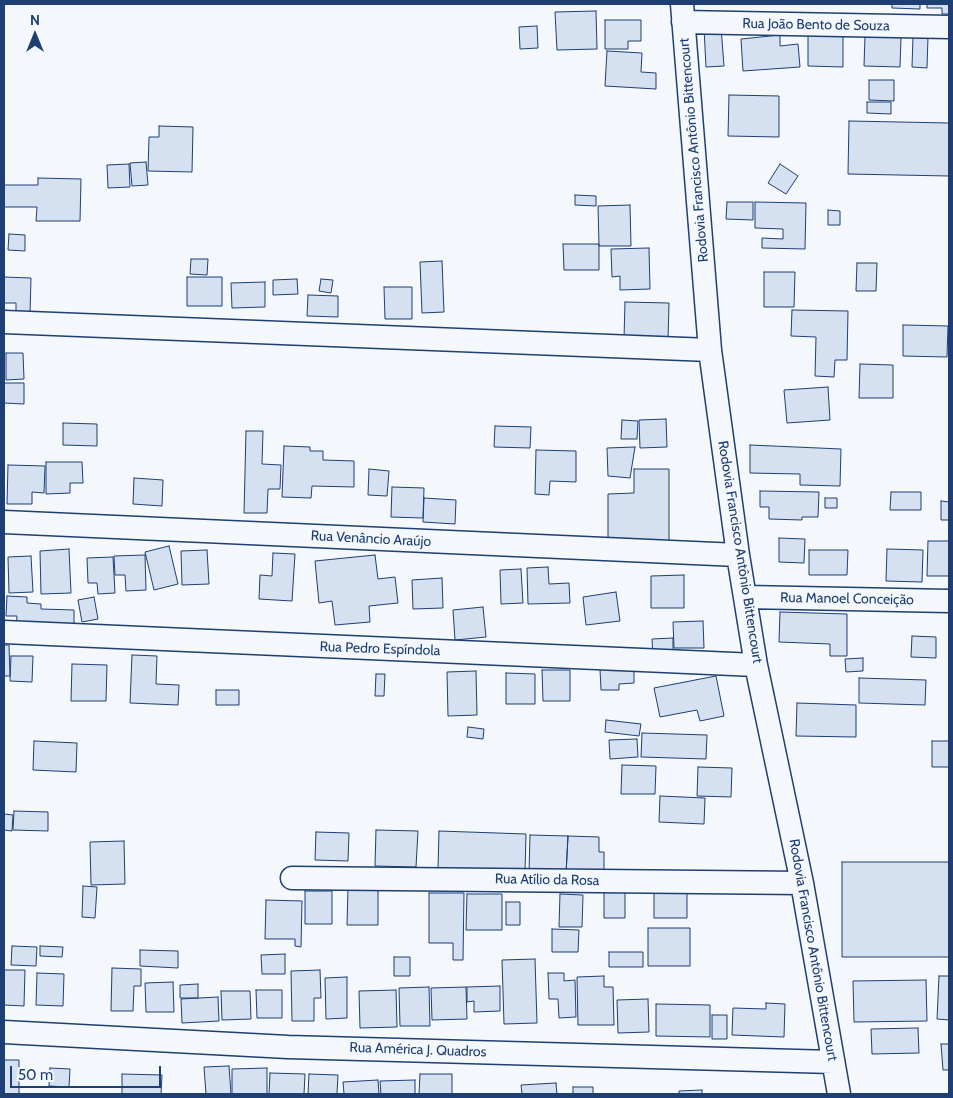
<!DOCTYPE html>
<html>
<head>
<meta charset="utf-8">
<style>
	body { margin:0 }
	#map { position:relative; width:953px; height:1098px; overflow:hidden; background:#f4f7fb; font-family:Cabin,sans-serif }
	canvas { display:block }
	.frame { position:absolute; inset:0; border:5px solid #1d3f73; pointer-events:none }
	.north { position:absolute; left:10px; top:10px; width:50px; height:50px; -webkit-text-stroke:4px #f4f7fb; paint-order:stroke; rotate:0deg; font-size:14px; font-weight:700; line-height:20px; text-align:center; color:#1d3f73 }
	.north::after { content:''; display:block; margin:auto; width:18px; height:22px; background:#1d3f73; clip-path:polygon(50% 0,100% 100%,50% 72%,0 100%) }
	.scale { position:absolute; left:10px; top:1066px; width:151px; height:22px; box-sizing:border-box; border:2px solid #1d3f73; border-top:0; padding-left:6px; font-size:15px; line-height:18px; white-space:nowrap; color:#1d3f73; -webkit-text-stroke:4px #f4f7fb; paint-order:stroke }
</style>
</head>
<body>
<div id="map">
<canvas width="953" height="1098"></canvas>
<div class="frame"></div>
<div class="north">N</div>
<div class="scale">50 m</div>
</div>
<script>
const c = document.querySelector('canvas').getContext('2d');
c.lineJoin = 'round';
function paint(path, color) { c.fillStyle = color; c.fill(path, 'evenodd'); }
const toPath = rows => new Path2D(rows.map(r => 'M' + r).join(''));
function trace(path, color, width, dash) { c.strokeStyle = color; c.lineWidth = width; c.lineCap = dash ? 'butt' : 'round'; c.setLineDash(dash || []); c.stroke(path); }
function drawText(font, color, halo, rows, align = 'center') {
  c.font = font + ' Cabin,sans-serif'; c.lineWidth = 4; c.setLineDash([]); c.textBaseline = 'middle'; c.strokeStyle = halo; c.fillStyle = color; for (const [text, x, y, turn = 0] of rows) {
    c.save(); c.translate(x, y); c.rotate((+turn || 0) * Math.PI / 180); c.textAlign = isNaN(turn) ? turn : align; if (halo) c.strokeText(text, 0, 0); c.fillText(text, 0, 0); c.restore();
  }
}
const building = toPath([
	[892,4,920,4,920,9,892,8,892,4],
	[927,4,949,4,949,14,942,14,942,8,927,8,927,4],
	[596,11,597,49,557,50,555,12,596,11],
	[605,20,641,20,641,41,628,41,628,49,605,49,605,20],
	[537,26,538,48,520,49,519,27,537,26],
	[721,27,724,66,706,67,704,28,721,27],
	[808,30,843,31,843,67,808,66,808,30],
	[780,35,780,46,798,44,800,67,743,71,741,39,780,35],
	[865,36,901,37,900,67,864,66,865,36],
	[913,37,928,37,927,68,912,67,913,37],
	[607,51,642,53,641,72,656,73,656,89,605,86,607,51],
	[869,80,894,80,894,101,869,100,869,80],
	[729,95,779,96,779,137,728,136,729,95],
	[867,102,891,102,891,114,867,113,867,102],
	[849,121,949,123,949,176,848,174,849,121],
	[159,126,193,127,192,172,148,171,149,137,159,137,159,126],
	[146,162,148,185,132,186,130,163,146,162],
	[129,164,130,187,108,188,107,165,129,164],
	[780,164,798,176,786,194,768,183,780,164],
	[38,178,81,179,80,221,36,221,37,207,4,207,4,185,38,185,38,178],
	[575,195,596,196,596,206,575,205,575,195],
	[727,202,753,202,753,220,726,219,727,202],
	[755,202,806,203,805,249,762,248,762,238,783,239,783,229,755,228,755,202],
	[630,205,631,246,599,246,598,206,630,205],
	[828,210,840,211,840,225,828,225,828,210],
	[9,234,25,235,25,251,8,250,9,234],
	[563,244,599,244,599,270,564,270,563,244],
	[649,248,650,289,620,290,620,276,612,277,611,249,649,248],
	[191,259,208,259,207,275,190,274,191,259],
	[442,261,444,312,422,313,420,262,442,261],
	[857,263,877,263,876,291,856,291,857,263],
	[764,272,795,272,794,307,764,307,764,272],
	[4,277,31,278,30,314,16,314,16,303,4,303,4,277],
	[187,277,222,277,222,306,187,306,187,277],
	[297,279,298,294,273,295,273,280,297,279],
	[321,279,333,280,331,293,319,291,321,279],
	[265,282,265,307,232,308,231,283,265,282],
	[384,287,412,287,412,319,385,319,384,287],
	[308,295,338,296,338,317,307,316,308,295],
	[625,302,669,303,668,340,624,339,625,302],
	[792,310,848,311,847,360,835,360,834,377,815,376,816,337,791,336,792,310],
	[903,325,948,326,947,357,903,356,903,325],
	[6,353,23,353,24,379,6,380,6,353],
	[860,364,893,365,893,398,859,398,860,364],
	[4,383,24,383,24,404,4,403,4,383],
	[828,387,830,420,787,423,784,390,828,387],
	[666,419,667,447,640,448,639,420,666,419],
	[622,420,638,421,637,439,621,439,622,420],
	[63,423,97,424,97,446,63,445,63,423],
	[495,426,531,427,530,448,494,447,495,426],
	[246,431,263,431,262,464,281,465,280,489,268,489,267,513,244,513,246,431],
	[750,445,841,449,840,486,800,485,800,474,750,473,750,445],
	[284,446,310,447,310,451,323,451,323,460,354,461,354,487,312,486,311,498,282,497,284,446],
	[635,447,630,478,608,476,607,448,635,447],
	[536,450,576,451,576,482,550,481,549,495,535,494,536,450],
	[46,462,82,462,83,483,70,483,70,493,46,494,46,462],
	[8,465,45,466,44,493,32,492,32,504,7,504,8,465],
	[369,469,389,471,387,496,368,495,369,469],
	[634,469,669,469,669,541,608,541,608,494,634,493,634,469],
	[134,478,163,480,162,506,133,504,134,478],
	[392,487,424,488,423,518,391,517,392,487],
	[760,491,819,492,818,517,802,517,802,520,769,519,769,507,760,507,760,491],
	[891,492,921,492,921,510,890,510,891,492],
	[424,498,456,500,455,524,423,522,424,498],
	[825,498,837,498,837,508,825,508,825,498],
	[941,501,949,502,949,520,941,520,941,501],
	[779,538,805,539,804,563,779,562,779,538],
	[928,541,949,541,949,576,927,576,928,541],
	[169,546,178,584,154,590,145,552,169,546],
	[69,549,71,593,41,594,40,551,69,549],
	[887,549,923,550,922,582,886,581,887,549],
	[207,550,209,584,182,585,181,551,207,550],
	[809,550,848,550,847,575,809,575,809,550],
	[273,553,295,554,292,601,259,599,260,575,272,576,273,553],
	[145,555,146,590,126,591,125,575,115,575,114,556,145,555],
	[375,555,378,579,395,577,398,603,369,606,370,622,335,625,332,601,319,603,315,561,375,555],
	[31,556,33,592,9,593,8,557,31,556],
	[113,557,115,593,98,594,97,583,88,583,87,558,113,557],
	[548,567,549,584,569,583,570,603,528,604,527,568,548,567],
	[521,569,523,603,501,604,500,570,521,569],
	[684,575,684,608,651,608,651,576,684,575],
	[442,578,443,608,413,609,412,580,442,578],
	[616,592,620,621,586,625,583,597,616,592],
	[7,596,27,597,27,603,41,604,41,609,74,610,74,629,16,627,17,616,6,616,7,596],
	[94,597,98,619,82,622,78,600,94,597],
	[483,607,486,637,455,640,453,610,483,607],
	[780,612,847,614,847,656,830,656,830,644,779,642,780,612],
	[703,621,704,648,674,648,673,622,703,621],
	[912,636,936,637,936,658,911,657,912,636],
	[673,638,673,656,653,657,652,639,673,638],
	[4,645,9,645,10,676,4,676,4,645],
	[132,655,157,656,156,684,179,685,178,705,130,703,132,655],
	[11,656,33,656,32,682,10,681,11,656],
	[863,658,863,671,846,672,845,659,863,658],
	[72,664,107,665,106,701,71,701,72,664],
	[634,668,634,683,619,684,619,690,601,690,600,669,634,668],
	[542,670,570,670,570,701,543,701,542,670],
	[476,671,477,715,448,716,447,672,476,671],
	[506,673,535,674,535,704,506,704,506,673],
	[376,674,385,674,384,696,375,696,376,674],
	[716,676,724,716,700,721,697,710,660,717,654,688,716,676],
	[859,678,926,680,925,705,859,703,859,678],
	[216,690,239,690,239,705,216,705,216,690],
	[797,703,856,705,856,737,796,736,797,703],
	[606,720,641,724,639,736,605,732,606,720],
	[468,727,484,729,483,739,467,737,468,727],
	[642,733,707,735,706,759,641,757,642,733],
	[637,739,638,757,610,759,609,740,637,739],
	[34,741,77,743,76,772,33,770,34,741],
	[932,741,949,741,949,767,932,767,932,741],
	[622,765,656,766,655,794,621,794,622,765],
	[698,767,732,768,731,797,697,796,698,767],
	[660,796,705,798,704,824,659,822,660,796],
	[14,811,48,812,48,831,13,830,14,811],
	[4,814,13,815,12,831,4,830,4,814],
	[376,830,418,831,416,867,375,866,376,830],
	[439,831,526,834,525,872,438,869,439,831],
	[316,832,349,833,348,861,315,860,316,832],
	[530,835,568,836,566,874,529,873,530,835],
	[568,836,599,837,599,852,604,852,604,875,566,874,568,836],
	[124,841,125,884,91,885,90,842,124,841],
	[842,862,949,862,949,957,842,957,842,862],
	[83,886,97,887,95,918,82,917,83,886],
	[348,888,378,888,378,925,347,925,348,888],
	[604,890,625,890,625,918,604,918,604,890],
	[654,890,687,891,687,918,654,918,654,890],
	[305,891,332,891,332,924,305,924,305,891],
	[429,893,464,893,463,960,453,960,453,943,429,943,429,893],
	[467,894,502,894,502,930,466,930,467,894],
	[560,894,583,895,582,927,559,927,560,894],
	[266,900,302,901,301,947,295,946,295,939,265,939,266,900],
	[506,902,520,902,520,925,506,925,506,902],
	[648,928,690,928,690,966,648,966,648,928],
	[552,929,579,930,578,952,552,952,552,929],
	[12,946,37,947,36,966,11,965,12,946],
	[40,946,63,947,62,957,40,956,40,946],
	[140,950,178,951,178,968,140,966,140,950],
	[609,952,643,952,643,967,609,967,609,952],
	[285,954,285,974,262,974,261,955,285,954],
	[394,957,410,957,410,976,394,976,394,957],
	[535,959,537,1023,504,1024,502,960,535,959],
	[112,968,141,969,141,986,134,986,133,1011,111,1011,112,968],
	[4,970,25,970,24,1006,4,1005,4,970],
	[320,970,321,998,314,998,314,1021,292,1021,291,971,320,970],
	[37,973,64,974,63,1006,36,1005,37,973],
	[548,973,564,973,564,981,575,980,576,1017,559,1018,558,999,549,999,548,973],
	[604,976,604,987,613,987,614,1025,578,1025,577,977,604,976],
	[939,976,949,976,949,1020,937,1019,939,976],
	[347,977,347,1018,326,1019,325,978,347,977],
	[926,980,927,1021,854,1022,853,981,926,980],
	[173,982,174,1012,146,1012,145,983,173,982],
	[198,984,198,998,180,998,180,985,198,984],
	[500,986,500,1011,474,1012,474,1001,467,1002,467,987,500,986],
	[429,987,430,1026,400,1026,399,988,429,987],
	[466,987,467,1019,432,1020,431,988,466,987],
	[256,990,282,990,282,1018,257,1018,256,990],
	[396,990,397,1027,360,1028,359,991,396,990],
	[221,991,250,991,251,1019,222,1020,221,991],
	[218,997,219,1021,182,1023,181,999,218,997],
	[648,999,649,1032,618,1033,617,1000,648,999],
	[766,1003,785,1004,784,1037,732,1035,733,1008,766,1009,766,1003],
	[656,1004,710,1005,710,1037,656,1036,656,1004],
	[712,1015,727,1015,727,1039,712,1039,712,1015],
	[918,1028,919,1053,872,1054,871,1029,918,1028],
	[941,1044,949,1044,949,1070,943,1070,941,1044],
	[4,1060,19,1060,19,1094,4,1094,4,1060],
	[229,1066,231,1094,206,1094,204,1067,229,1066],
	[50,1068,70,1069,69,1087,49,1086,50,1068],
	[267,1068,267,1094,232,1094,232,1069,267,1068],
	[270,1073,305,1074,304,1094,269,1094,270,1073],
	[122,1074,162,1075,161,1094,122,1094,122,1074],
	[309,1074,338,1075,337,1094,308,1094,309,1074],
	[420,1074,452,1074,452,1094,419,1094,420,1074],
	[378,1080,379,1094,344,1094,343,1082,378,1080],
	[415,1080,415,1094,381,1094,380,1081,415,1080],
	[556,1083,557,1094,522,1094,521,1085,556,1083],
	[573,1087,593,1087,593,1094,573,1094,573,1087],
	[702,1090,702,1094,679,1094,679,1091,702,1090]
]);
paint(building, '#d5e0f0');
trace(building, '#1d3f73', 1);
const minor = toPath([
	[682,4,710,350,738,555,756,665,802,883,839,1094],
	[683,22,949,27],
	[4,322,710,350],
	[4,522,738,555],
	[746,597,949,601],
	[4,632,756,665],
	[292,878,802,883],
	[4,1032,288,1047,833,1062]
]);
trace(minor, '#1d3f73', 25);
trace(minor, '#f4f7fb', 22);
drawText('14px', '#1d3f73', '#f4f7fb', [
	["Rua João Bento de Souza",816,25,1],
	["Rodovia Francisco Antônio Bittencourt",694,150,-95],
	["Rua Venâncio Araújo",371,539,3],
	["Rodovia Francisco Antônio Bittencourt",740,552,81],
	["Rua Manoel Conceição",847,599,1],
	["Rua Pedro Espíndola",380,649,2],
	["Rua Atílio da Rosa",547,880,1],
	["Rodovia Francisco Antônio Bittencourt",813,950,80],
	["Rua América J. Quadros",418,1050,2]
]);
</script>
</body>
</html>
